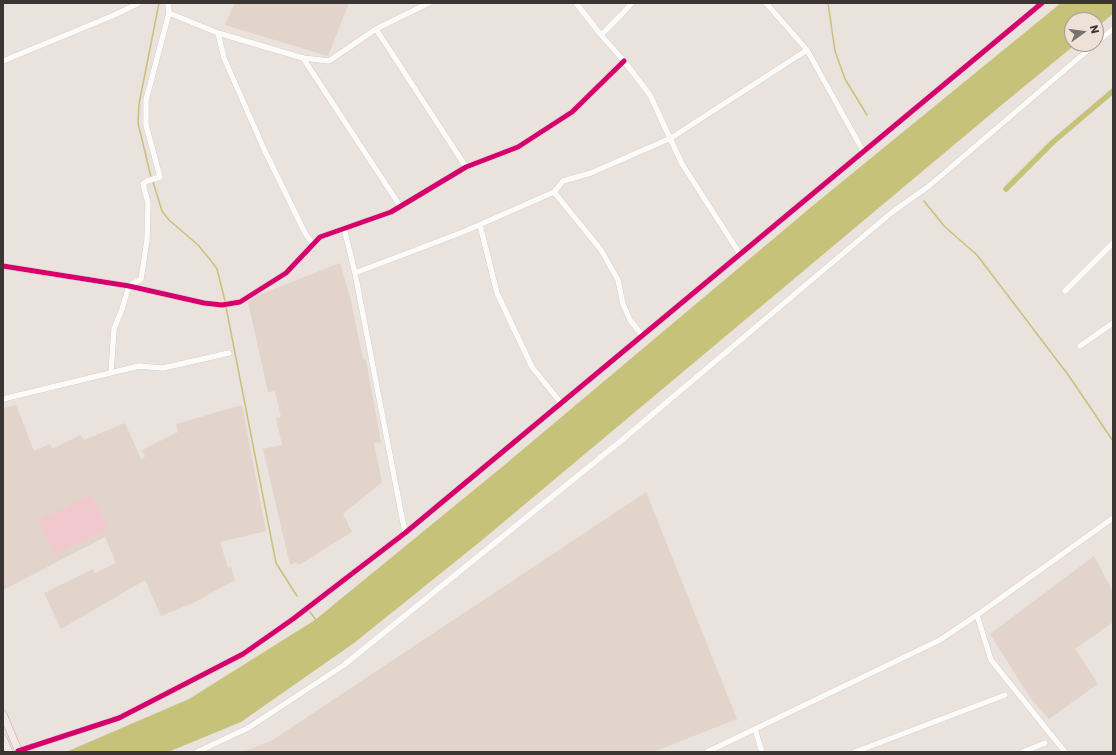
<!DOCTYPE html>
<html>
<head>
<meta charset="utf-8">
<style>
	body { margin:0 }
	#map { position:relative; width:1116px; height:755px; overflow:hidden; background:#e9e2dd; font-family:Poppins,sans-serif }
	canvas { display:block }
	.frame { position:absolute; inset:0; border:4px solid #3a3532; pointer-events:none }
	.north { position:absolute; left:1064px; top:12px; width:40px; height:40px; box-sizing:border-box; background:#eee1d8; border:1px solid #a69c96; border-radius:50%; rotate:76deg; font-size:11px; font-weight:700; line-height:16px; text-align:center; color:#3a3532 }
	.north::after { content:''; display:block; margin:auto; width:14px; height:18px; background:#77726e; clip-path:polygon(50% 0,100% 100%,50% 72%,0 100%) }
</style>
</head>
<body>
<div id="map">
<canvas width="1116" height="755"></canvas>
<div class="frame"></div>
<div class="north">N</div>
</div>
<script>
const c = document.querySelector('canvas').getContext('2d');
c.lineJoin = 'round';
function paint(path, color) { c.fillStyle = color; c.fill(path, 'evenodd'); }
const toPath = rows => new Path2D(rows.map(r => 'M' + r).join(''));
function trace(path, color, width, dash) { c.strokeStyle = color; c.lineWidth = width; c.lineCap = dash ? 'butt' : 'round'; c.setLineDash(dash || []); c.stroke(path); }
paint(toPath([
	[235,3,349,3,328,56,225,25],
	[340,263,350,297,363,359,366,360,381,442,374,443,382,482,343,514,352,532,299,565,296,562,290,565,263,449,282,445,276,418,281,417,275,391,268,392,248,302,256,296],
	[16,405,34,451,50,444,52,449,80,435,84,440,125,423,141,459,145,457,142,450,178,432,176,424,242,405,266,531,220,542,228,568,231,567,235,580,193,603,161,616,145,580,61,629,44,593,93,569,95,573,116,563,105,537,3,590,3,408],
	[646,492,737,719,653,752,243,752,271,741],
	[1094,556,1113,592,1113,622,1075,649,1098,684,1049,719,1031,699,990,634]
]), '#e2d4cb');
paint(toPath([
	[91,494,108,528,55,554,38,521]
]), '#f1c8cd');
paint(toPath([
	[1061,3,1113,3,1113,14,1096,28,1096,20,1072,20,1072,44,1076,44,1004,103,481,541,354,643,241,722,168,752,66,752,189,699,315,620,502,467,816,203]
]), '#c7c27a');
trace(toPath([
	[828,3,835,51,845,79,867,115],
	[151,177,138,123,139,104,159,3],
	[153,182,162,211,169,220,198,245,212,262,217,269,225,301],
	[924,201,945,227,977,255,1069,376,1113,441],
	[226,307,276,563,297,596],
	[310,612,316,620]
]), '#c7c27a', 1.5);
trace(toPath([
	[1006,189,1053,142,1113,91]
]), '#c7c27a', 5.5);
const minor = toPath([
	[576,3,601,35,624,61,650,95,682,164,740,254],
	[766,3,807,50,863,151],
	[169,13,218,33,303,58,329,61,376,29,429,3],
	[376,29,466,167],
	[218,33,224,58,264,149,305,233,313,244],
	[601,35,621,15,632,3],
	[1096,43,1113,29],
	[303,58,400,206],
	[3,61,112,16,139,3],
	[554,192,601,250,618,280,623,304,630,320,642,335],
	[480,225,497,293,532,367,561,403],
	[344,228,355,273,405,533],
	[3,266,129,286,204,303,222,305,240,302,286,273,320,237,391,212,466,167,518,147,572,112,624,61],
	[355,273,463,232,554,192,563,181,591,173,671,138,807,50],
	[1065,291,1113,243],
	[1080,346,1113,323],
	[111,373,114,329,122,309,129,286,141,279,147,240,148,203,143,184,147,181,160,177,146,125,146,100,169,13,168,3],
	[3,399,139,366,163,368,229,353],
	[977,615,991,660,1065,752],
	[755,729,762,752],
	[18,751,119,718,243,654,293,619,405,533,1042,3],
	[197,752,248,728,344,665,622,440,891,213,929,186,1095,44],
	[707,752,940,640,977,615,1113,518],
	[855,752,1005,695],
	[1023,752,1045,743]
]);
const major = toPath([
	[3,714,19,752],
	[3,738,9,752]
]);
trace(minor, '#c4bfbb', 6);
trace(major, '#bdaca7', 8);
trace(minor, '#fcfbfa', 5.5);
trace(major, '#f2e9e7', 7);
trace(toPath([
	[3,266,129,286,204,303,222,305,240,302,286,273,320,237,391,212,466,167,518,147,572,112,624,61],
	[18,751,119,718,243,654,293,619,405,533,1042,3]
]), '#d6006c', 5);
</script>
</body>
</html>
